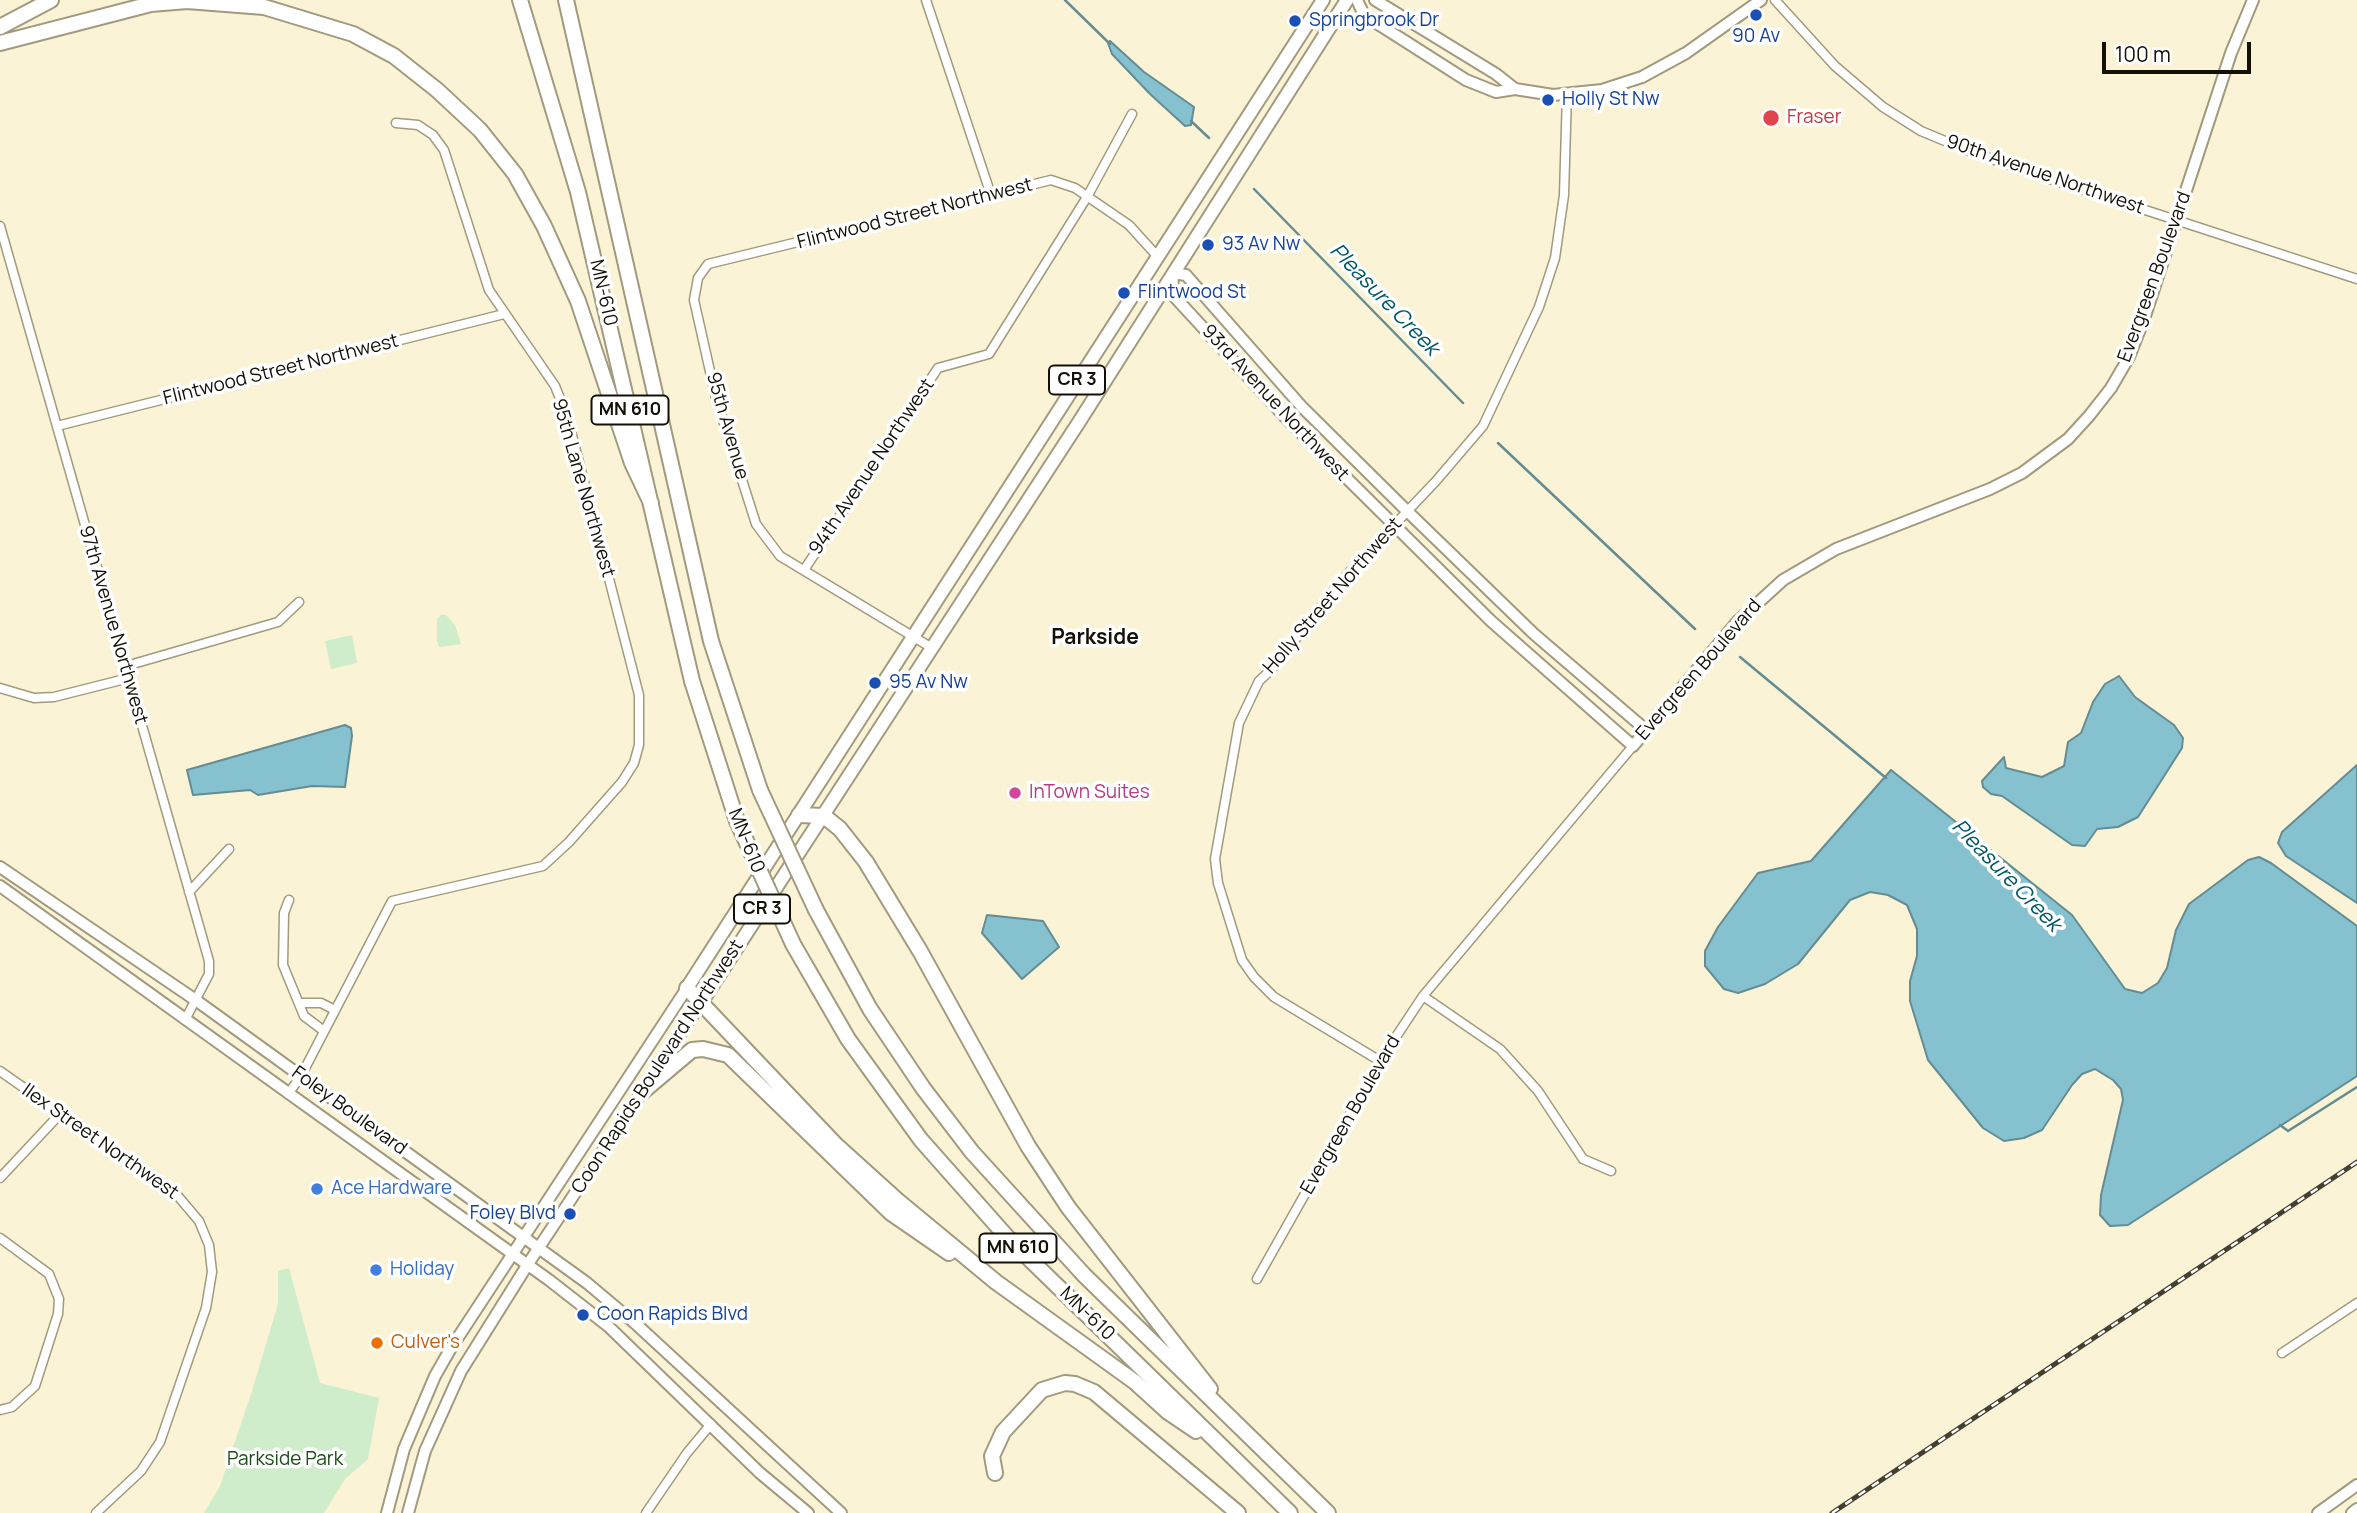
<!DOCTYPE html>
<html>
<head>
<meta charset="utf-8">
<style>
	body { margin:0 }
	#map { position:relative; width:2357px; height:1513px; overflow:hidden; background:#fbf3d5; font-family:Manrope,sans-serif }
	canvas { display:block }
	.scale { position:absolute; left:2102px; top:42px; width:149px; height:32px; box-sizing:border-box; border:4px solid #131006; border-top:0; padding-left:9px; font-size:21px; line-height:24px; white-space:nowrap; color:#131006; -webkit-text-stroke:5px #fff; paint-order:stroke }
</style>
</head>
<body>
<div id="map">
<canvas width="2357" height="1513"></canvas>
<div class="scale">100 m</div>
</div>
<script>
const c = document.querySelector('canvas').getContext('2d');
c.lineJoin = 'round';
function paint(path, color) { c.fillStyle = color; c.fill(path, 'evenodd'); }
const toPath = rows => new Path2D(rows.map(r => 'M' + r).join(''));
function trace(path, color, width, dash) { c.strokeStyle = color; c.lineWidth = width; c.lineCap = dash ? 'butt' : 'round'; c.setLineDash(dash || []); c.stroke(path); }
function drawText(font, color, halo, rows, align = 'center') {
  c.font = font + ' Manrope,sans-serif'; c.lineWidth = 7; c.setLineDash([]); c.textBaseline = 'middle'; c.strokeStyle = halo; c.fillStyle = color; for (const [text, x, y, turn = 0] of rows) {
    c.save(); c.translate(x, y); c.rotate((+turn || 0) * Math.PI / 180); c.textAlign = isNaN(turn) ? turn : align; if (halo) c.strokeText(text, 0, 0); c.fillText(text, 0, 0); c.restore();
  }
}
paint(toPath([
	[441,615,446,615,455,625,461,644,439,647,437,640,437,619],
	[352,635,357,663,331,669,325,641],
	[289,1268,320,1383,379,1398,368,1459,345,1479,324,1513,204,1513,220,1486,252,1391,278,1304,278,1271]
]), '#cfedcb');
const water = toPath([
	[1110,41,1144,72,1194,107,1191,125,1185,126,1150,94,1112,54,1108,43,1110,41],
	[2119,676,2135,697,2174,725,2183,738,2182,748,2138,817,2118,827,2097,829,2085,846,2072,845,2002,796,1991,794,1983,787,1982,781,2004,757,2006,768,2042,777,2064,766,2068,742,2081,733,2093,702,2105,684,2119,676],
	[345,725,351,728,352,736,345,787,312,786,258,795,250,790,193,795,187,770,345,725],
	[2357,765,2357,903,2286,856,2278,843,2282,832,2357,765],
	[1891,770,2072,915,2125,989,2142,993,2158,983,2167,968,2176,930,2189,904,2248,860,2259,857,2271,863,2357,926,2357,1076,2128,1225,2110,1226,2100,1215,2101,1195,2123,1100,2121,1089,2113,1080,2095,1069,2082,1074,2072,1085,2042,1130,2024,1138,2004,1141,1983,1128,1928,1060,1910,1001,1910,981,1917,956,1917,929,1907,905,1888,895,1870,892,1850,900,1798,964,1765,984,1738,993,1724,989,1705,966,1705,951,1718,927,1758,873,1811,861,1891,770],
	[987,915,1043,921,1059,947,1022,979,982,933,987,915]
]);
paint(water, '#86c1d0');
trace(water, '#648c93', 2);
trace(toPath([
	[1065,0,1110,44],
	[1191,121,1209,138],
	[1254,189,1463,403],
	[1498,443,1695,629],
	[1740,657,1886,778],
	[2280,1125,2288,1131,2357,1087]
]), '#648c93', 2.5);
const street = toPath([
	[926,0,991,195],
	[1775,0,1835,66,1883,107,1921,131,1969,151,2047,178,2357,279],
	[0,226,209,961,209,974,185,1020],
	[57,426,504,314],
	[804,570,938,368,989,354,1087,197,1132,114],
	[932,648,780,556,756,524,716,398,694,300,698,278,708,264,1051,180,1075,188,1129,225,1158,257],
	[126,666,278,622,299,602],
	[0,688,34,698,54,697,129,678],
	[189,892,229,849],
	[289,900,284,913,283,965,304,1016,324,1031],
	[1423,996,1500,1049,1538,1091,1583,1159,1611,1171],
	[301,1003,321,1003,335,1010],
	[1380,1061,1274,997,1254,977,1242,960,1218,883,1215,859,1239,723,1259,681,1271,670,1344,578,1436,481,1483,426,1539,307,1555,258,1564,195,1567,93],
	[0,1071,177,1195,199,1221,209,1245,212,1272,206,1308,160,1442,141,1471,96,1513],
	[288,1094,301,1076,392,901,543,866,569,842,622,782,634,763,639,745,639,695,567,416,555,386,489,290,444,150,433,135,418,125,396,123],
	[0,1178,60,1114],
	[0,1238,49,1274,59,1299,58,1314,35,1386,12,1407,0,1410],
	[1257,1279,1380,1061,1423,996,1633,746],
	[2282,1353,2357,1303],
	[646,1513,687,1453,711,1424]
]);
const secondary = toPath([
	[1357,0,1364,15,1466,80,1496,92,1515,89,1553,95,1602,90,1642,77,1686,53,1761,0],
	[1375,0,1496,74,1515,89],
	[1173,273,1186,275,1302,407,1407,511,1534,634,1646,730],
	[1173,274,1172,294,1288,420,1491,621,1633,746,1737,622,1783,580,1836,549,1990,489,2022,473,2068,439,2089,416,2111,388,2129,357,2144,319,2231,53,2253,0],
	[0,867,197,1001,587,1283,637,1325,841,1513],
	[0,886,549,1280,608,1326,760,1473,808,1513],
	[387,1513,404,1449,435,1376,451,1348,687,988],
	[408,1513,425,1451,461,1371,528,1264,701,1003],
	[2318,1513,2357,1485],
	[2352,1513,2357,1509]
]);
const primary = toPath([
	[687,988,1323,0],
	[701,1003,1079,422,1347,0]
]);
const highway = toPath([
	[520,0,578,192,692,681,737,821],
	[566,0,711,641,760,790],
	[0,27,51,0],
	[0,43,151,4,187,1,264,7,353,34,394,56,437,90,480,130,515,174,544,226,578,301,632,463,651,503],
	[799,815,824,816,840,829,866,862,920,951,1028,1146,1068,1207,1210,1389],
	[816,910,870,1009,923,1088,972,1152,1084,1275,1328,1513],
	[793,944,848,1039,921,1140,1007,1237,1290,1513],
	[687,988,836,1145,898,1201,996,1282,1135,1382,1168,1412,1196,1431],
	[641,1093,692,1050,703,1049,728,1055,891,1213,949,1253],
	[995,1473,992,1456,1003,1432,1042,1390,1065,1383,1075,1384,1094,1392,1238,1513]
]);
trace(street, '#a19a7e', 11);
trace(secondary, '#a19a7e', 14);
trace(primary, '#a19a7e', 16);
trace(highway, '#a19a7e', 18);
trace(street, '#fff', 8);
trace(secondary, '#fff', 10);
trace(primary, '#fff', 12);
trace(highway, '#fff', 14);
const rail = toPath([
	[1832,1513,2357,1162]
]);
trace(rail, '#433f31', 5);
trace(rail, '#fff', 2.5, [8]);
const highwayBridge = toPath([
	[760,790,816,910],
	[737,821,793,944]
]);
trace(highwayBridge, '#a19a7e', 18, []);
trace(highwayBridge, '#fff', 14);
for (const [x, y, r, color] of [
	[1756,15,7,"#1a4fb4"],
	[1295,21,7,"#1a4fb4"],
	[1548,100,7,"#1a4fb4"],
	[1771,118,9,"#e0444e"],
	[1208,245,7,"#1a4fb4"],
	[1124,293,7,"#1a4fb4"],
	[875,683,7,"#1a4fb4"],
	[1015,793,7,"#d1479c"],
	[317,1189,7,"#3f7fe0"],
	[570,1214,7,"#1a4fb4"],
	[376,1270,7,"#3f7fe0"],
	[583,1315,7,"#1a4fb4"],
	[377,1343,7,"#e8710a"]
]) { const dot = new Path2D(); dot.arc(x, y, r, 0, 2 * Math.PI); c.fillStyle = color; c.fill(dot); trace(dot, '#fff', 2.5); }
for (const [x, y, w] of [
	[1077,380,56],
	[630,410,77],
	[762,909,56],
	[1018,1248,77]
]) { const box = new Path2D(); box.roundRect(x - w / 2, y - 14.5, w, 29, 5); c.fillStyle = '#fff'; c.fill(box); trace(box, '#131006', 2); }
drawText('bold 18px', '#131006', null, [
	["CR 3",1077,380],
	["MN 610",630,410],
	["CR 3",762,909],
	["MN 610",1018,1248]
]);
drawText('19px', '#164399', '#fff', [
	["Springbrook Dr",1309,21],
	["90 Av",1756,37,"center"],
	["Holly St Nw",1562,100],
	["93 Av Nw",1222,245],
	["Flintwood St",1138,293],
	["95 Av Nw",889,683],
	["Foley Blvd",556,1214,"right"],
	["Coon Rapids Blvd",597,1315]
], 'left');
drawText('19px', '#be3a42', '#fff', [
	["Fraser",1787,118]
], 'left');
drawText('19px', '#131006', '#fff', [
	["90th Avenue Northwest",2045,175,19],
	["Flintwood Street Northwest",915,214,-14],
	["Evergreen Boulevard",2155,277,-70],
	["MN-610",603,293,77],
	["Flintwood Street Northwest",281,370,-14],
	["93rd Avenue Northwest",1275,403,47],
	["95th Avenue",727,426,74],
	["94th Avenue Northwest",872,467,-56],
	["95th Lane Northwest",583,488,74],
	["Holly Street Northwest",1333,596,-49],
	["97th Avenue Northwest",113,625,74],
	["Evergreen Boulevard",1699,670,-49],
	["MN-610",746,841,68],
	["Coon Rapids Boulevard Northwest",658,1067,-57],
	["Foley Boulevard",349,1111,36],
	["Evergreen Boulevard",1351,1115,-60],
	["Ilex Street Northwest",100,1142,35],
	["MN-610",1087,1314,44]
]);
drawText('19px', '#b23c85', '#fff', [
	["InTown Suites",1029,793]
], 'left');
drawText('19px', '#366cbe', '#fff', [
	["Ace Hardware",331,1189],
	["Holiday",390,1270]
], 'left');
drawText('19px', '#c56008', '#fff', [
	["Culver's",391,1343]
], 'left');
drawText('19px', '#1d4b18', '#fff', [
	["Parkside Park",285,1460]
]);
drawText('italic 21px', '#005768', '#fff', [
	["Pleasure Creek",1384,300,46],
	["Pleasure Creek",2006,876,46]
]);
drawText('bold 21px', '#131006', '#fff', [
	["Parkside",1095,638]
]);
</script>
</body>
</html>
